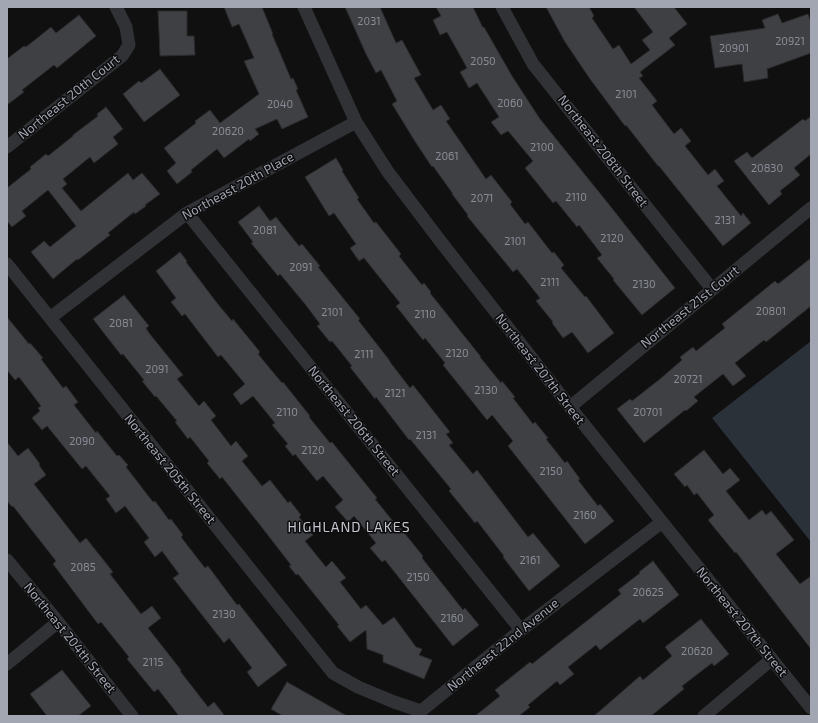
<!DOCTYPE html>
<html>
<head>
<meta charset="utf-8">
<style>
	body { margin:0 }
	#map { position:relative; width:818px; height:723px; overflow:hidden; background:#101011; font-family:"Exo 2",sans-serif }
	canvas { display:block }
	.frame { position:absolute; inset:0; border:8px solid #a2a5b2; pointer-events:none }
</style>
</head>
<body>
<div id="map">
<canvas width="818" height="723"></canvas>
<div class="frame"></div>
</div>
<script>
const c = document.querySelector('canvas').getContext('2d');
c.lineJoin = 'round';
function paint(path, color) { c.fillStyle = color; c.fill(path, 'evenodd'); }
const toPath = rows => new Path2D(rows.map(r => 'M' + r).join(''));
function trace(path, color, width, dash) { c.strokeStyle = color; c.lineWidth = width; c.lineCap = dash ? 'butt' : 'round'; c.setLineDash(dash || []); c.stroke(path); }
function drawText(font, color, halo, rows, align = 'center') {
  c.font = font + ' "Exo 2",sans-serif'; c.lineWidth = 3; c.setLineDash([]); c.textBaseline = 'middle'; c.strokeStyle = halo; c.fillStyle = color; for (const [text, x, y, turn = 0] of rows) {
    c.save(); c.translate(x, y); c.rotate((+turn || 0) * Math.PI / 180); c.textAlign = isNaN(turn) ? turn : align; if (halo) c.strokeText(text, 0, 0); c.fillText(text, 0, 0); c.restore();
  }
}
paint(toPath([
	[811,341,811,542,712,418]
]), '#2a3139');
const building = toPath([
	[224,7,262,7,273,34,272,34,291,79,293,78,298,89,296,90,308,117,282,129,277,119,255,129,259,134,250,141,249,139,224,158,217,149,191,170,192,172,177,184,167,171,176,163,164,148,196,123,195,121,210,110,220,123,259,94,244,61,254,58,239,24,232,27,224,7],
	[345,7,380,7,396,43,402,40,421,75,414,78,433,110,441,105,450,119,446,121,486,179,491,175,512,202,510,204,525,224,528,222,552,253,554,252,564,265,561,268,585,297,586,296,614,333,588,353,572,332,563,338,552,323,553,322,536,301,540,298,517,269,513,272,467,216,468,215,452,194,453,194,433,166,432,167,416,143,392,104,397,101,381,70,376,73,366,54,345,7],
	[436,7,473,7,483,28,484,27,512,76,540,119,607,202,675,288,642,315,613,280,614,279,597,258,602,255,579,225,577,227,556,201,553,203,525,168,533,161,508,131,501,135,491,122,499,117,477,83,469,88,460,72,467,68,447,32,440,35,433,20,441,16,436,7],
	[546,7,589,7,594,16,592,18,613,49,619,45,631,64,650,50,642,40,653,32,634,7,674,7,687,24,669,38,675,45,640,72,643,76,639,78,657,101,652,105,674,134,681,128,691,141,685,146,708,175,715,169,724,181,717,186,741,216,743,213,751,223,723,246,659,166,658,166,626,125,625,126,590,79,565,42,546,7],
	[158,11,187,11,187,36,194,36,195,55,160,56,158,11],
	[778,14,782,23,808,14,811,22,811,53,767,69,768,78,744,82,742,64,715,68,710,36,765,28,762,20,778,14],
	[79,15,96,36,57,68,54,65,22,90,24,92,7,105,7,59,24,46,26,47,51,27,56,33,79,15],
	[160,69,180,95,144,122,123,94,139,81,141,83,160,69],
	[106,107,123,129,113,137,118,144,94,163,90,157,63,179,67,184,62,188,81,211,128,173,133,180,142,173,160,194,145,205,146,206,135,214,134,212,108,233,110,235,78,260,77,259,53,279,31,252,44,241,50,247,76,226,48,190,22,211,26,216,12,227,7,221,7,188,31,169,30,167,46,154,48,156,73,136,73,135,98,116,97,114,106,107],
	[811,116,811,154,794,168,800,175,780,191,782,194,769,205,734,161,747,152,752,158,803,119,805,121,811,116],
	[336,158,343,170,342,171,359,198,357,199,374,223,376,222,401,254,399,256,422,285,424,283,431,292,430,293,481,357,480,357,501,383,502,381,515,397,513,398,533,424,535,422,548,438,546,439,565,463,567,461,580,479,578,480,598,506,600,504,614,521,585,544,508,446,513,441,492,415,487,420,443,365,445,363,425,338,423,340,396,306,400,303,364,258,359,261,350,248,356,244,334,213,329,216,305,177,336,158],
	[259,206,270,221,276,217,299,246,302,244,320,266,318,267,360,319,358,320,390,361,390,362,410,388,413,385,450,432,446,434,453,443,449,445,473,474,477,470,528,537,533,533,560,566,529,591,503,557,504,556,477,521,475,523,449,491,451,489,424,456,410,439,409,440,376,397,375,399,368,390,350,367,352,366,332,341,330,342,317,326,320,324,305,304,280,274,278,276,251,243,253,242,238,222,259,206],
	[180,252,187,261,186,262,217,303,232,321,233,319,260,352,258,354,282,383,283,382,310,416,309,417,330,443,332,442,377,498,375,499,396,525,397,524,423,556,422,558,463,610,465,608,479,625,453,646,385,560,382,562,370,548,376,543,354,516,348,522,335,507,343,500,323,476,317,481,295,454,293,456,285,446,288,444,272,425,275,423,253,396,241,405,233,394,245,384,221,355,218,357,185,314,182,316,171,302,176,298,156,271,180,252],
	[811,258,811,306,766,342,764,340,735,363,746,376,733,386,723,374,694,397,698,401,686,411,685,410,644,443,617,409,630,399,632,401,660,379,682,360,680,357,693,347,696,351,725,328,722,324,775,281,778,284,811,258],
	[124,295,149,326,146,328,149,333,183,375,177,379,199,406,204,401,216,416,211,420,231,446,236,441,248,456,242,461,262,486,270,480,288,503,290,501,301,515,299,517,313,535,305,541,326,567,332,561,346,578,340,582,361,609,366,605,383,625,394,617,416,647,422,649,419,655,432,660,424,679,383,662,383,655,367,649,366,630,350,642,337,626,339,625,298,574,296,575,289,566,291,565,260,525,222,477,220,479,207,463,209,461,190,437,188,439,175,422,177,421,156,396,155,397,142,381,144,380,123,354,121,355,93,319,124,295],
	[7,317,29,344,30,343,43,358,41,359,63,388,66,386,78,402,74,405,96,433,97,431,117,456,119,455,128,465,126,467,153,502,155,501,169,520,171,519,183,535,181,537,205,568,208,566,237,605,239,604,287,665,258,687,247,672,252,668,229,638,224,643,173,578,179,574,162,551,155,557,144,542,149,538,125,506,116,513,106,499,110,496,86,466,82,469,47,426,42,430,32,418,40,411,38,408,41,406,19,377,15,380,7,370,7,317],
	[7,442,18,456,28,448,40,464,39,465,46,475,34,484,80,543,86,538,113,572,110,574,141,614,152,606,161,618,148,628,181,670,180,671,208,707,214,702,225,716,179,716,158,689,154,692,127,659,129,657,101,622,98,624,53,564,56,561,13,506,12,507,7,501,7,442],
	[704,450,723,474,730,468,740,480,726,491,749,520,762,510,766,515,771,511,794,540,776,554,800,584,811,576,811,649,736,552,735,553,708,520,714,515,697,493,694,495,687,485,685,487,674,474,704,450],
	[653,561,679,595,643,623,640,619,600,650,596,645,568,667,574,674,560,685,557,681,528,705,530,707,519,716,475,716,500,696,495,690,530,662,532,664,621,594,618,590,640,573,639,572,653,561],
	[701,619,729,654,714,666,712,663,682,686,684,689,651,716,594,716,640,676,643,680,672,656,665,647,701,619],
	[62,670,91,706,78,716,47,716,30,694,62,670],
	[287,682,347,716,283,716,271,709,287,682]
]);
paint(building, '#3f4044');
trace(building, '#2b2a2d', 1);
trace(toPath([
	[304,7,356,122,388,172,441,242,570,407,811,708],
	[502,7,533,64,712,289],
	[7,147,122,56,129,45,126,27,116,7],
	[187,213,521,630],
	[7,264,333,673,358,687,394,702,421,711,521,630,662,522],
	[50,318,187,213,356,122],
	[570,407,811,208],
	[7,560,58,622,132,716],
	[7,664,58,622],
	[704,716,772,659]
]), '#313236', 13);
drawText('11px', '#898c96', null, [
	["2031",369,21],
	["20921",790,41],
	["20901",734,48],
	["2050",483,61],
	["2101",626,94],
	["2060",510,103],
	["2040",280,104],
	["20620",228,131],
	["2100",542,147],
	["2061",447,156],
	["20830",767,168],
	["2110",576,197],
	["2071",482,198],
	["2131",725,220],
	["2081",265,230],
	["2120",612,238],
	["2101",515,241],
	["2091",301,267],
	["2111",550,282],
	["2130",644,284],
	["20801",771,311],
	["2101",332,312],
	["2110",425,314],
	["2081",121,323],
	["2120",457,353],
	["2111",364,354],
	["2091",157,369],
	["20721",688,379],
	["2130",486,390],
	["2121",395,393],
	["2110",287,412],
	["20701",648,412],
	["2131",426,435],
	["2090",82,441],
	["2120",313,450],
	["2150",551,471],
	["2160",585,515],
	["2161",530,560],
	["2085",83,567],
	["2150",418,577],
	["20625",648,592],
	["2130",224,614],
	["2160",452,618],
	["20620",697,651],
	["2115",153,662]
]);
drawText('13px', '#a2a5b2', '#0b0b0c', [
	["Northeast 20th Court",69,97,-39],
	["Northeast 208th Street",603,151,52],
	["Northeast 20th Place",238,186,-29],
	["Northeast 21st Court",690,307,-39],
	["Northeast 207th Street",540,369,52],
	["Northeast 206th Street",354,421,51],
	["Northeast 205th Street",170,469,51],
	["Northeast 207th Street",742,622,51],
	["Northeast 204th Street",70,638,51],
	["Northeast 22nd Avenue",503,645,-39]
]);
c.letterSpacing = '1px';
drawText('14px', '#c3c4ce', '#0b0b0c', [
	["HIGHLAND LAKES",349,527]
]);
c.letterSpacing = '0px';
</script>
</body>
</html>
